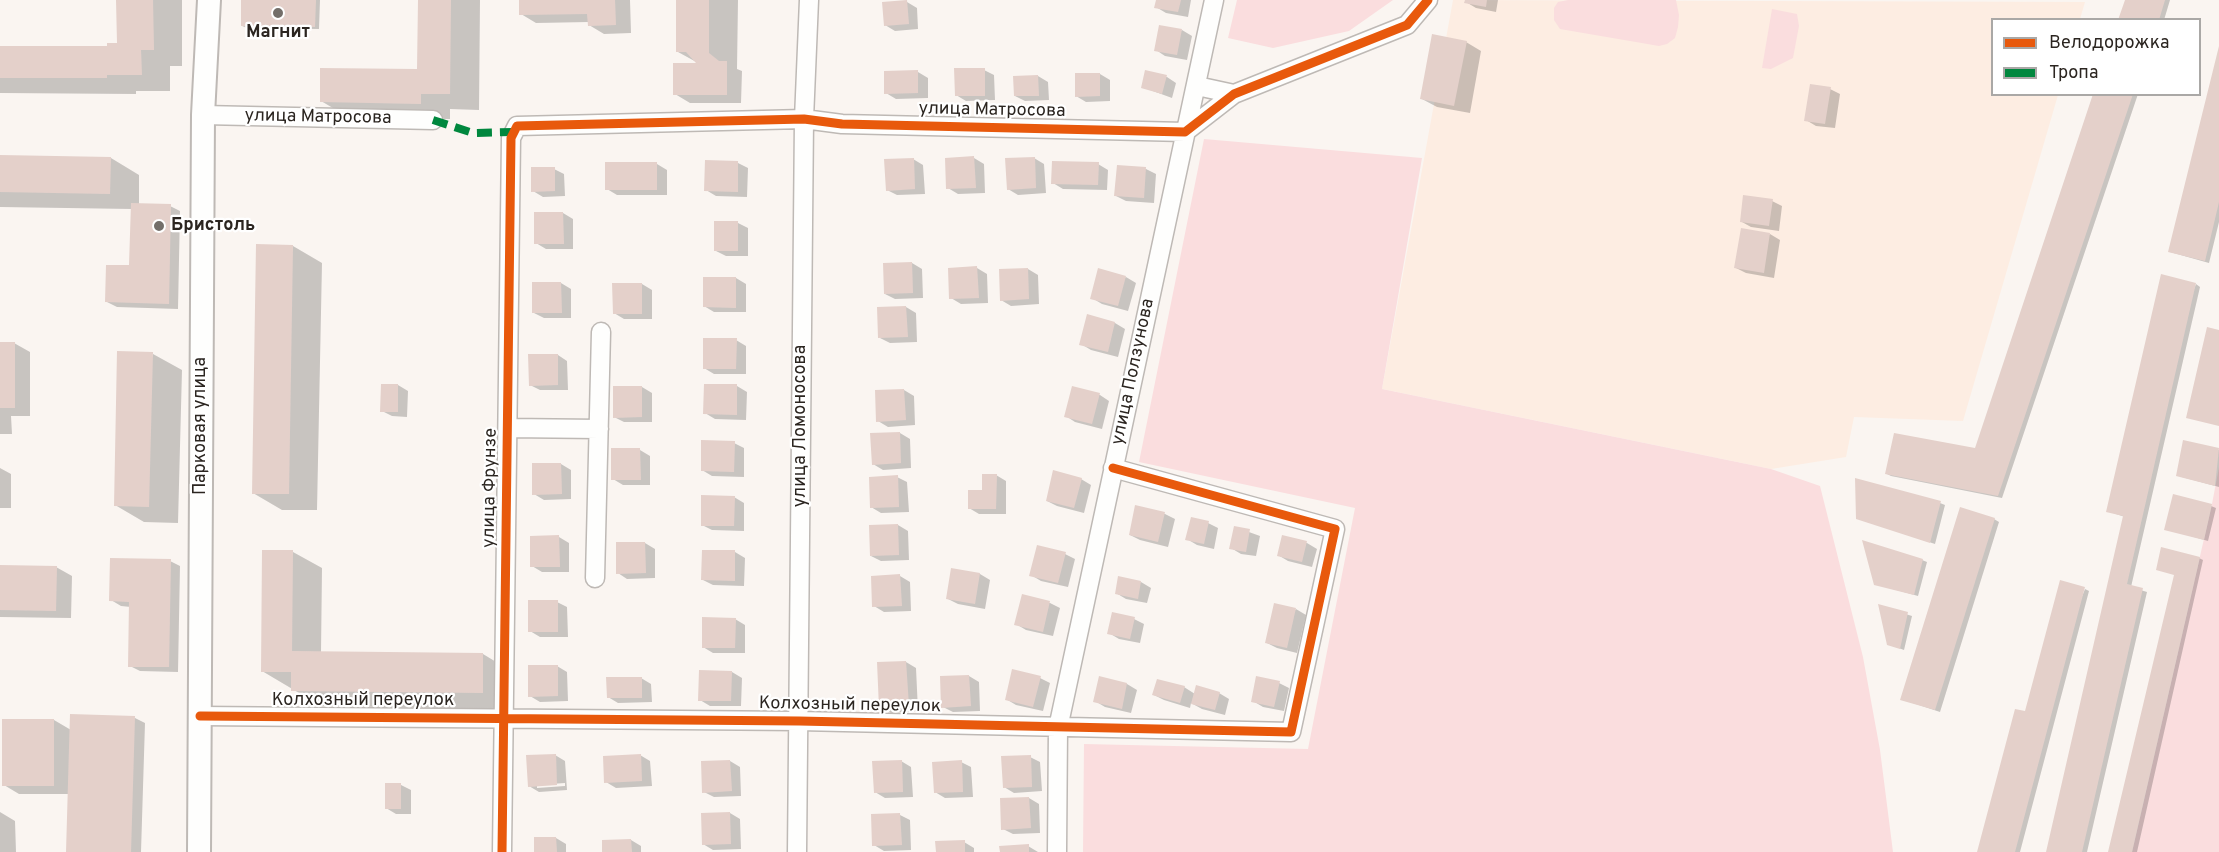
<!DOCTYPE html>
<html>
<head>
<meta charset="utf-8">
<style>
	body { margin:0 }
	#map { position:relative; width:2219px; height:852px; overflow:hidden; background:#faf5f1; font-family:Overpass,sans-serif }
	canvas { display:block }
	.legend { position:absolute; left:1991px; top:18px; width:210px; height:78px; box-sizing:border-box; background:#fff; border:2px solid #aaa8a6; margin:0; padding:8px 10px; list-style:none; font-size:18px; color:#2b2520 }
	.legend li { display:flex; align-items:center; gap:12px; height:30px }
	.legend b { width:30px; border:2px solid #aaa8a6 }
</style>
</head>
<body>
<div id="map">
<canvas width="2219" height="852"></canvas>
<ul class="legend">
<li><b style="height:8px;background:#e8590c"></b>Велодорожка</li>
<li><b style="height:8px;background:#00873e"></b>Тропа</li>
</ul>
</div>
<script>
const c = document.querySelector('canvas').getContext('2d');
c.lineJoin = 'round';
function paint(path, color) { c.fillStyle = color; c.fill(path, 'evenodd'); }
const toPath = rows => new Path2D(rows.map(r => 'M' + r).join(''));
function trace(path, color, width, dash) { c.strokeStyle = color; c.lineWidth = width; c.lineCap = dash ? 'butt' : 'round'; c.setLineDash(dash || []); c.stroke(path); }
function drawText(font, color, halo, rows, align = 'center') {
  c.font = font + ' Overpass,sans-serif'; c.lineWidth = 4.5; c.setLineDash([]); c.textBaseline = 'middle'; c.strokeStyle = halo; c.fillStyle = color; for (const [text, x, y, turn = 0] of rows) {
    c.save(); c.translate(x, y); c.rotate((+turn || 0) * Math.PI / 180); c.textAlign = isNaN(turn) ? turn : align; if (halo) c.strokeText(text, 0, 0); c.fillText(text, 0, 0); c.restore();
  }
}
paint(toPath([
	[1453,0,2085,2,2080,19,1992,20,1992,94,2058,95,1963,421,1854,417,1846,457,1771,469,1382,389]
]), '#fdede2');
paint(toPath([
	[1237,0,1393,0,1349,31,1273,48,1228,38],
	[1568,0,1676,0,1679,15,1678,27,1675,38,1667,44,1659,46,1560,29,1554,20,1554,8,1558,2],
	[1772,9,1797,14,1799,26,1793,58,1771,69,1762,68],
	[1204,139,1422,158,1382,389,1771,469,1820,486,1863,657,1880,750,1893,852,1083,852,1084,744,1308,749,1355,508,1139,462],
	[2219,467,2219,852,2132,852,2212,504]
]), '#faddde');
paint(toPath([
	[118,0,182,0,182,66,170,66,170,91,136,91,136,94,0,93,0,47,109,48,118,44],
	[242,0,320,0,319,29,247,28,242,26],
	[420,0,480,0,479,110,450,109,450,119,350,118,321,101,419,70],
	[521,0,630,0,631,33,604,34,589,25,589,22,536,23,521,14],
	[678,0,738,0,737,69,742,71,741,103,690,103,675,94,700,64,678,52],
	[1157,0,1191,0,1188,17,1166,13,1156,7],
	[1466,0,1498,0,1496,12,1476,8,1466,2],
	[2127,0,2170,0,2164,20,2120,20],
	[907,2,917,8,918,29,895,31,885,25],
	[1182,30,1192,36,1187,60,1165,56,1156,50],
	[1466,42,1481,51,1470,113,1437,107,1422,99],
	[2219,49,2219,222,2209,263,2170,252],
	[984,70,994,75,995,100,966,101,956,95],
	[918,72,928,78,928,98,896,99,886,93],
	[1146,72,1167,77,1176,83,1172,98,1142,87],
	[1100,74,1110,80,1110,101,1086,102,1076,96],
	[1038,76,1048,82,1049,100,1025,101,1015,96,1015,77],
	[1830,89,1840,94,1835,128,1816,126,1806,120],
	[2095,94,2138,94,2002,498,1891,476,1887,474,1976,450],
	[0,156,111,158,139,175,139,205,170,206,180,211,178,309,117,307,107,302,131,267,132,209,0,207],
	[974,158,984,164,985,193,958,194,948,188],
	[1034,158,1044,164,1046,193,1018,195,1008,189],
	[913,159,923,165,925,194,897,195,887,190],
	[738,163,748,168,747,197,716,196,706,190],
	[657,164,667,170,667,195,617,195,607,189],
	[1098,164,1108,170,1107,190,1063,189,1053,183],
	[1118,166,1146,169,1156,174,1154,203,1126,201,1116,196],
	[554,169,564,174,565,196,543,197,533,191],
	[1772,201,1782,206,1779,231,1751,227,1742,222],
	[563,213,573,219,573,249,546,249,536,243],
	[738,223,748,228,748,256,726,256,716,251],
	[1770,234,1780,240,1774,278,1746,273,1736,268],
	[293,246,322,263,317,510,282,510,253,493],
	[912,263,922,269,923,298,895,299,885,294],
	[977,268,987,274,988,303,961,304,951,298],
	[1028,269,1038,275,1039,304,1011,306,1001,300],
	[1126,277,1136,283,1128,311,1102,304,1092,298],
	[705,278,736,278,746,284,746,312,714,312,704,306],
	[561,283,571,289,571,318,544,318,534,313],
	[642,284,652,290,652,319,624,319,614,313],
	[2196,284,2200,287,2131,587,2147,592,2087,852,2048,852,2125,517,2107,511],
	[906,307,916,313,917,342,890,343,880,338],
	[1088,316,1115,323,1125,329,1118,357,1091,350,1081,344],
	[736,340,746,346,746,374,714,374,704,368],
	[14,343,30,352,30,416,11,416,12,434,0,434,0,344],
	[153,354,182,370,178,523,144,522,115,505],
	[558,355,567,361,568,390,540,390,530,385],
	[398,385,408,391,407,417,392,416,382,411],
	[737,386,747,392,746,420,715,419,705,413],
	[642,387,652,393,652,422,624,422,614,417],
	[1073,388,1100,395,1109,401,1102,429,1075,422,1066,416],
	[904,390,914,396,915,425,888,427,878,421,877,392],
	[900,433,910,439,911,468,883,470,873,464],
	[2184,442,2219,450,2219,487,2182,477],
	[734,443,744,448,744,477,712,476,702,470],
	[612,450,640,450,650,456,650,485,623,485,613,479],
	[561,464,571,470,571,499,544,500,534,494],
	[0,468,11,474,11,508,0,508],
	[996,475,1006,481,1006,514,979,514,969,508],
	[897,477,907,482,909,512,881,513,871,507],
	[1081,479,1091,485,1084,513,1057,506,1047,501],
	[734,497,744,503,744,531,712,530,702,525],
	[1940,503,1945,505,1935,544,1862,520],
	[2211,506,2216,508,2208,541,2166,529],
	[1137,507,1165,514,1175,519,1168,547,1140,540,1130,535],
	[1994,519,1999,522,1940,712,1907,701],
	[1208,523,1218,528,1214,549,1197,545,1187,539],
	[898,525,908,531,909,560,881,561,871,556],
	[1235,527,1260,536,1256,556,1241,554,1231,548],
	[559,537,569,543,569,572,542,572,532,566],
	[1283,537,1307,543,1317,549,1312,567,1288,561,1278,555],
	[645,543,655,549,655,578,627,579,618,573],
	[293,552,322,568,321,653,483,654,511,671,511,709,321,706,262,671],
	[735,552,745,558,744,586,713,585,703,580],
	[1065,554,1075,559,1068,587,1041,581,1031,575],
	[2199,558,2203,560,2137,852,2109,852],
	[1922,560,1927,562,1918,596,1875,584],
	[170,561,180,566,178,672,140,671,130,666,131,607,121,606,111,600],
	[0,566,56,567,72,576,71,618,0,617],
	[952,570,980,574,990,580,985,609,958,604,948,599],
	[900,576,910,582,911,611,884,612,874,606],
	[1141,582,1151,588,1147,603,1126,599,1116,593],
	[2085,589,2089,591,2020,852,1979,852],
	[1023,596,1050,603,1060,608,1053,636,1026,630,1016,624],
	[557,602,567,607,568,637,540,637,530,631],
	[1880,606,1912,616,1904,650,1893,646],
	[1296,609,1306,615,1297,653,1277,648,1267,643],
	[735,619,745,625,745,653,713,653,703,647],
	[1134,619,1144,624,1140,643,1119,639,1109,633],
	[906,662,916,668,918,711,891,713,881,707],
	[557,666,567,672,568,701,540,702,530,696],
	[732,672,742,678,741,706,710,706,700,700],
	[969,676,979,682,980,711,953,712,943,707,942,678],
	[641,678,651,684,652,702,618,703,608,697],
	[1040,678,1050,683,1043,711,1016,705,1006,699],
	[1100,678,1127,684,1137,690,1131,713,1105,707,1095,701],
	[1279,683,1289,688,1284,711,1263,707,1253,701],
	[1184,687,1195,694,1219,693,1229,699,1225,715,1202,709,1191,703,1190,708,1164,700,1154,695],
	[135,718,145,723,141,852,68,852,69,794,19,794,4,785,4,720,54,720,71,730],
	[555,755,565,761,567,790,539,792,529,786],
	[565,783,565,786,537,788,537,785],
	[640,755,650,761,652,786,616,788,606,782],
	[1030,757,1040,762,1042,791,1014,793,1004,787],
	[730,761,740,767,741,796,714,797,704,792],
	[901,761,911,767,913,797,885,798,875,792],
	[961,762,971,767,973,797,945,798,935,792],
	[401,785,411,790,411,814,396,814,386,808],
	[1029,798,1039,804,1040,833,1013,834,1003,829],
	[0,812,15,821,16,852,0,852],
	[730,813,740,819,741,849,713,850,703,844],
	[900,815,910,820,911,850,884,851,874,845],
	[556,838,566,844,566,852,536,852],
	[631,840,641,846,641,852,604,852],
	[964,842,974,848,974,852,937,852],
	[1028,846,1038,852,1001,852]
]), '#0003');
paint(toPath([
	[116,0,153,0,154,50,141,50,142,75,107,75,107,78,0,78,0,46,107,46,107,43,117,43],
	[241,0,316,0,315,27,241,26],
	[418,0,451,0,450,94,421,94,421,104,320,102,320,68,417,69],
	[519,0,615,0,616,25,588,26,587,14,519,15],
	[676,0,709,0,709,53,719,61,727,61,727,95,673,95,673,63,696,63,686,52,676,52],
	[907,0,909,24,884,26,882,2],
	[1156,0,1181,0,1178,12,1154,8],
	[1465,0,1487,0,1486,7,1464,3],
	[2125,0,2165,0,2159,20,2118,20],
	[1159,25,1182,29,1177,55,1154,51],
	[1432,34,1467,41,1454,106,1420,99],
	[2219,46,2219,202,2205,261,2168,252],
	[954,68,985,68,985,96,955,96],
	[918,70,918,93,884,94,884,71],
	[1145,70,1167,75,1162,94,1141,88],
	[1075,73,1100,73,1100,96,1075,97],
	[1038,75,1039,96,1014,96,1013,76],
	[1810,84,1831,87,1825,124,1804,121],
	[2093,94,2133,94,1998,496,1885,474,1894,433,1975,448],
	[0,155,111,157,110,194,0,192],
	[974,156,976,188,946,189,945,158],
	[1035,157,1036,188,1007,190,1005,158],
	[914,158,915,189,886,191,884,159],
	[705,160,738,161,738,192,704,191],
	[1052,161,1099,162,1098,185,1051,184],
	[605,162,657,162,657,190,605,190],
	[1117,165,1146,167,1144,198,1114,196],
	[531,167,555,167,555,191,531,192],
	[1743,195,1773,199,1769,226,1740,222],
	[131,203,171,204,169,304,105,302,106,265,129,265],
	[534,212,563,212,564,244,534,244],
	[714,221,738,221,738,251,714,251],
	[1741,228,1770,233,1764,273,1734,268],
	[256,244,293,245,289,494,252,494],
	[912,262,913,293,884,294,883,263],
	[977,266,979,298,949,299,948,268],
	[1028,268,1029,299,1000,301,999,269],
	[1098,268,1126,276,1118,306,1090,299],
	[2161,274,2196,283,2127,584,2143,588,2082,852,2046,852,2123,516,2106,512],
	[703,277,736,277,736,308,703,307],
	[532,282,561,282,562,313,532,313],
	[612,283,642,283,642,314,613,314],
	[906,306,908,337,878,338,877,307],
	[1087,314,1115,322,1108,352,1079,345],
	[2207,327,2219,330,2219,426,2186,418],
	[703,338,737,338,736,369,703,369],
	[0,342,15,342,15,408,0,408],
	[117,351,153,352,149,507,114,506],
	[528,354,558,354,558,385,529,386],
	[381,384,398,384,398,412,380,412],
	[704,384,737,384,737,415,703,414],
	[613,386,642,386,642,417,613,418],
	[1072,386,1100,393,1092,424,1064,417],
	[904,389,906,420,876,422,875,390],
	[900,432,901,463,872,465,870,433],
	[701,440,735,441,734,472,701,471],
	[2183,440,2219,448,2215,486,2176,476],
	[611,448,640,448,641,480,611,480],
	[532,463,561,463,562,494,532,495],
	[1053,470,1082,478,1074,508,1046,501],
	[982,474,997,474,996,509,968,509,968,490,982,490],
	[898,475,899,507,870,508,869,477],
	[1855,478,1941,501,1930,543,1856,519],
	[2173,494,2212,504,2204,540,2164,530],
	[701,495,735,496,734,526,701,526],
	[1135,505,1165,512,1158,542,1129,535],
	[1960,507,1995,518,1935,710,1900,700],
	[1191,517,1209,521,1204,544,1185,540],
	[898,524,899,555,870,556,869,525],
	[1234,526,1250,529,1246,552,1229,549],
	[559,535,560,567,530,567,530,536],
	[1282,535,1307,541,1302,562,1277,556],
	[1862,540,1923,559,1914,595,1874,585],
	[616,542,645,542,646,573,616,574],
	[1037,545,1066,552,1058,583,1029,576],
	[2161,547,2200,557,2132,852,2108,852,2174,575,2156,570],
	[262,550,293,550,292,651,483,653,483,693,291,691,291,672,261,672],
	[702,550,735,550,735,581,701,580],
	[110,558,171,559,169,667,128,667,129,602,109,601],
	[0,565,57,566,56,611,0,610],
	[951,568,980,573,975,604,946,599],
	[900,574,902,606,872,607,871,576],
	[1118,576,1141,581,1138,599,1115,594],
	[2060,580,2085,587,2015,852,1977,852,2015,709,2025,711],
	[1022,594,1050,601,1043,632,1014,625],
	[528,600,558,600,558,632,528,632],
	[1274,603,1296,608,1287,648,1265,643],
	[1878,604,1908,612,1900,649,1887,645],
	[1112,612,1135,617,1130,639,1107,634],
	[702,617,736,618,735,648,702,648],
	[906,661,909,706,879,708,877,662],
	[528,665,558,665,558,696,528,697],
	[1012,669,1041,676,1033,707,1005,700],
	[699,670,732,671,731,701,698,701],
	[969,675,971,706,941,708,940,676],
	[1099,676,1127,683,1122,709,1093,702],
	[1256,676,1280,681,1274,707,1251,702],
	[606,677,642,677,642,698,607,698],
	[1157,679,1185,686,1180,703,1152,695],
	[1196,685,1220,692,1215,710,1191,704],
	[70,714,135,716,131,852,66,852],
	[2,719,54,719,54,786,2,786],
	[556,754,557,785,528,787,526,755],
	[641,754,642,781,604,783,603,756],
	[1031,755,1032,787,1003,788,1001,756],
	[730,760,732,791,702,793,701,761],
	[902,760,903,792,874,793,872,761],
	[962,760,963,792,934,793,932,762],
	[385,783,401,783,401,809,385,809],
	[1029,797,1031,828,1001,830,1000,798],
	[730,812,731,844,702,845,701,813],
	[900,813,902,845,872,846,871,814],
	[534,837,556,837,557,852,534,852],
	[631,839,632,852,602,852,602,840],
	[965,840,965,852,936,852,935,841],
	[1029,844,1029,852,1000,852,999,846]
]), '#e4d0ca');
const minor = toPath([
	[1197,86,1234,94],
	[203,115,433,120],
	[509,428,599,429],
	[595,578,601,332],
	[200,716,799,721,1291,732,1335,529,1113,468],
	[502,852,511,138,517,126,804,119,842,124,1185,132,1234,94,1407,25,1428,0],
	[797,852,804,119,809,0],
	[1057,852,1058,728,1214,0]
]);
const tertiary = toPath([
	[199,852,203,115,209,0]
]);
trace(minor, '#beb9b5', 21);
trace(tertiary, '#beb9b5', 26);
trace(minor, '#fefefd', 18);
trace(tertiary, '#fefefd', 22);
trace(toPath([
	[433,120,473,133,513,132]
]), '#00873e', 8, [15, 8]);
trace(toPath([
	[200,716,799,721,1291,732,1335,529,1113,468],
	[502,852,511,138,517,126,804,119,842,124,1185,132,1234,94,1407,25,1428,0]
]), '#e8590c', 9);
for (const [x, y, r, color] of [
	[278,13,6,"#736e69"],
	[159,226,6,"#736e69"]
]) { const dot = new Path2D(); dot.arc(x, y, r, 0, 2 * Math.PI); c.fillStyle = color; c.fill(dot); trace(dot, '#fff', 2); }
drawText('bold 18px', '#2b2520', '#fff', [
	["Магнит",278,33],
	["Бристоль",171,226,"left"]
]);
drawText('18px', '#2b2520', '#fff', [
	["улица Матросова",992,111,1],
	["улица Матросова",318,118,1],
	["улица Ползунова",1134,372,-78],
	["Парковая улица",201,426,-90],
	["улица Ломоносова",801,426,-90],
	["улица Фрунзе",491,488,-89],
	["Колхозный переулок",363,701],
	["Колхозный переулок",850,706,1]
]);
</script>
</body>
</html>
